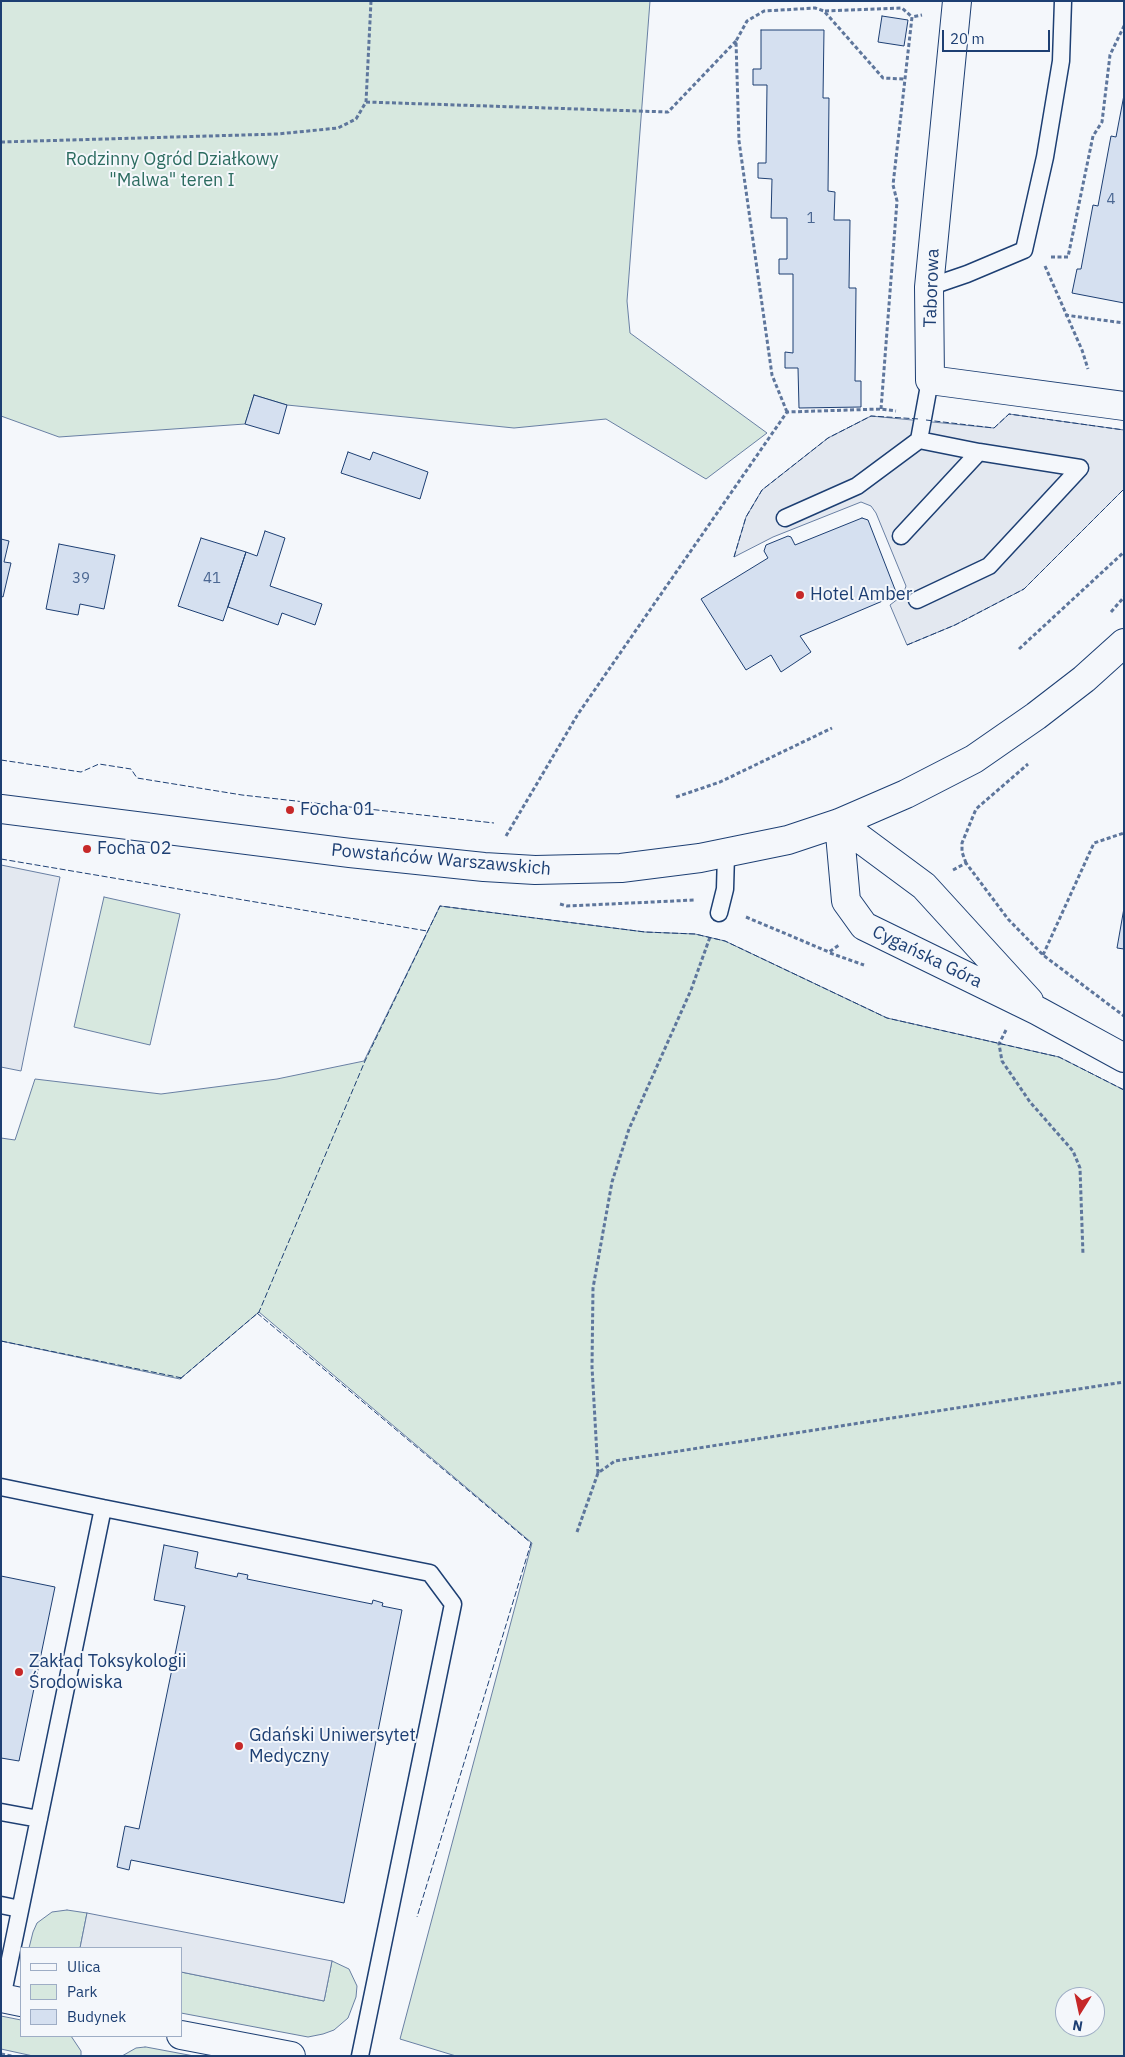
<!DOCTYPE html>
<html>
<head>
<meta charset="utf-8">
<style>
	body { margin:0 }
	#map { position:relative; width:1125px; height:2057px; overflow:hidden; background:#f4f7fb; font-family:"IBM Plex Sans",sans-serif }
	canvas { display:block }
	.frame { position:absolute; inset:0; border:2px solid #1d3f73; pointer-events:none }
	.legend { position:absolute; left:20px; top:1947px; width:162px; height:90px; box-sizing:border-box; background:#f4f7fb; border:1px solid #9eadc5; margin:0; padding:6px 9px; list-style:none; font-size:15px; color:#1d3f73 }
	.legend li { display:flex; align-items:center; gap:10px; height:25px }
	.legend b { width:25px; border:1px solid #9eadc5 }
	.north { position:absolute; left:1055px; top:1987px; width:50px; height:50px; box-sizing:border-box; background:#f4f7fb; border:1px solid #9eadc5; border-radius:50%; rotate:190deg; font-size:14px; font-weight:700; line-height:20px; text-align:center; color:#1d3f73 }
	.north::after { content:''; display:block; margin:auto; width:18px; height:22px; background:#c62828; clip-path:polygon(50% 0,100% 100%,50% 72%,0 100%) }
	.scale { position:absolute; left:942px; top:30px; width:108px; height:22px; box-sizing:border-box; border:2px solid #1d3f73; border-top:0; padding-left:6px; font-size:15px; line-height:18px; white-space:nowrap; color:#1d3f73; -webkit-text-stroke:4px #f4f7fb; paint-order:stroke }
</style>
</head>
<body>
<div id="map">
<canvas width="1125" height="2057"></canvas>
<div class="frame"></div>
<ul class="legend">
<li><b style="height:6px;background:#f4f7fb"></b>Ulica</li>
<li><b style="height:14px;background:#d7e8df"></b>Park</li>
<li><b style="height:14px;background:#d5e0f0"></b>Budynek</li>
</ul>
<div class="north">N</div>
<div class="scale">20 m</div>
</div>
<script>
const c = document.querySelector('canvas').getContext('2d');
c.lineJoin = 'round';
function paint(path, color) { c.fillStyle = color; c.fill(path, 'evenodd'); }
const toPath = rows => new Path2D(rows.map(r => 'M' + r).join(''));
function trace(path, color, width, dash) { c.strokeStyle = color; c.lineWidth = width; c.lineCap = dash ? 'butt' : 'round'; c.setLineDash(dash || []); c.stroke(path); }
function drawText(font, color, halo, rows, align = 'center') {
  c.font = font + ' "IBM Plex Sans",sans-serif'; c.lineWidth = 4; c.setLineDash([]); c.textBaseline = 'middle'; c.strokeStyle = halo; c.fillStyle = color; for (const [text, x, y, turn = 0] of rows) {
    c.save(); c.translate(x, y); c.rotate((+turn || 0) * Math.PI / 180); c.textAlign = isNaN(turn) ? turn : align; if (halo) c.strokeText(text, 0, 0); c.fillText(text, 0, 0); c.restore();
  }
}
const green = toPath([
	[1,1,650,1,627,301,630,333,767,433,706,479,606,419,514,428,287,405,254,395,245,424,59,437,1,416,1,1],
	[104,897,180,914,150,1045,74,1027,104,897],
	[440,906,645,932,695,934,725,941,887,1018,1059,1057,1124,1090,1124,2056,456,2056,400,2039,532,1543,259,1312,180,1379,1,1341,1,1138,15,1140,35,1079,161,1094,277,1079,364,1061,440,906],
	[1065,1997,1095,1997,1095,2027,1065,2027,1065,1997],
	[67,1910,87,1913,80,1948,29,1948,33,1932,37,1923,52,1912,67,1910],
	[332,1961,349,1969,357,1986,356,1997,348,2018,334,2030,323,2034,308,2037,181,2013,181,1972,324,2001,332,1961],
	[1,2016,21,2020,21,2036,71,2036,81,2051,81,2056,33,2056,1,2049,1,2016],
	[145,2047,146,2047,194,2056,122,2056,136,2048,145,2047]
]);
paint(green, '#d7e8df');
trace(green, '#687fa3', 1);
const parking = toPath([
	[1009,414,1124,430,1124,489,1024,589,955,625,907,645,890,605,903,595,906,586,876,513,871,506,861,502,773,537,734,557,746,517,762,490,828,438,871,416,994,428,1009,414],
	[1,865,60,877,21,1071,1,1067,1,865],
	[87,1913,332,1961,324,2001,181,1972,181,1948,80,1948,87,1913]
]);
paint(parking, '#e3e8f0');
trace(parking, '#687fa3', 1);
const building = toPath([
	[882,16,908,20,904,46,878,42,882,16],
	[761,30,824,30,823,98,829,98,828,191,835,192,834,220,850,220,849,288,856,288,855,381,861,381,861,407,799,408,798,368,785,368,785,352,793,353,793,274,779,274,779,259,787,259,787,218,771,218,772,179,758,178,758,163,766,163,767,85,753,85,753,69,761,69,761,30],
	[1124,95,1124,303,1072,293,1077,269,1081,269,1093,205,1098,206,1111,136,1116,137,1124,95],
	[254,395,287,405,279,434,245,424,254,395],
	[348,452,370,460,373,452,428,472,420,499,341,473,348,452],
	[862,518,868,520,896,592,892,597,800,636,811,652,781,672,771,655,746,670,701,599,768,558,764,551,766,545,788,536,791,537,795,545,862,518],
	[265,531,285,538,270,586,322,604,315,625,282,613,278,625,228,607,246,552,257,556,265,531],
	[201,538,246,552,223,621,178,606,201,538],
	[1,539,9,541,4,562,11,563,3,597,1,596,1,539],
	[59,544,115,555,104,609,80,604,78,615,46,609,59,544],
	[1124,908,1124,949,1117,948,1124,908],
	[164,1545,198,1552,195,1568,237,1577,238,1573,248,1575,247,1579,372,1604,373,1600,383,1603,382,1606,402,1610,344,1903,131,1860,129,1870,117,1867,125,1826,139,1829,185,1606,154,1600,164,1545],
	[1,1576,55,1587,19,1761,1,1758,1,1576]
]);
paint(building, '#d5e0f0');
trace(building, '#1d3f73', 1);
const lane = toPath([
	[929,287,967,274,1024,250,1045,157,1061,61,1063,1],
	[785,518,857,486,919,440,930,380],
	[901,536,979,452],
	[917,600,989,566,1080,468,979,452,919,440],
	[719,913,725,889,726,854],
	[1,1487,103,1508],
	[1,1812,39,1819],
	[1,1905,20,1909],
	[2,1998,103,1508,430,1573,453,1604,360,2056]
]);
const street = toPath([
	[957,1,929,287,930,380,1124,406],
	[1,1998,21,2002],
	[181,2035,291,2056]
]);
const secondary = toPath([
	[1,809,350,853,484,867,535,870,621,868,700,858,788,840,839,823,906,794,974,759,1036,716,1084,679,1124,643],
	[839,823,846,901,864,926,1038,1011,1124,1058],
	[839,823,924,886,1029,1001]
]);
trace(lane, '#1d3f73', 19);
trace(street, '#1d3f73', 30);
trace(secondary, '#1d3f73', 30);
trace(toPath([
	[825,11,902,8,912,17],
	[366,102,668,112,736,41],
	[1,142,278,134,338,128,356,119,366,102,371,1],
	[1051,257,1068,257,1093,136,1102,122,1110,55,1124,26],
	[1045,266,1082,350,1088,369],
	[1065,315,1124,323],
	[881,409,897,201,893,185,912,17,922,15],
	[787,412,772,375,739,141,736,41,747,21,764,11,815,8,824,11,883,78,905,79],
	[1111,612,1124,597],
	[1019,649,1124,552],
	[676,797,720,782,832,728],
	[506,836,578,714,787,412,881,409,896,411],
	[966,863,962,852,962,843,976,809,1028,764],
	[953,870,966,863,1008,919,1043,955,1124,1016],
	[560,904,567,906,695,900],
	[746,917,829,952,839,945],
	[830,953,864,965],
	[1043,955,1094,843,1124,833],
	[1006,1030,999,1044,1002,1061,1030,1102,1073,1151,1080,1168,1083,1255],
	[598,1473,592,1367,593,1288,612,1182,629,1129,691,990,710,937],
	[577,1532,598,1473,615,1461,1124,1382],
	[1,2054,12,2056]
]), '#5e769c', 3, [4, 2.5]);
trace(lane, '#f4f7fb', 16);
trace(street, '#f4f7fb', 28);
trace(secondary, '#f4f7fb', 28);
trace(toPath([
	[926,420,994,428,1009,414,1124,430],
	[734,557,746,517,762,490,828,438,871,416,919,419],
	[907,645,955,625,1024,589,1124,489],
	[1,760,81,772,99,764,131,769,137,778,242,795,494,823],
	[1,859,427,931],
	[257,1313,531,1543,417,1917],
	[1,1341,182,1378],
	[180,1379,259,1312,365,1061,440,906,645,932,695,934,725,941,887,1018,1059,1057,1124,1090]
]), '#1d3f73', 1, [6, 2.5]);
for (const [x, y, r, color] of [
	[800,595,5,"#c62828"],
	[290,810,5,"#c62828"],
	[87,849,5,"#c62828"],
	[19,1672,5,"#c62828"],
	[239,1746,5,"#c62828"]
]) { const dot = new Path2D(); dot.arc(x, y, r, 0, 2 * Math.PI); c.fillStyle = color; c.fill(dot); trace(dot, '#f4f7fb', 2); }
drawText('15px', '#4b6792', null, [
	["4",1111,200],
	["1",811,219],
	["39",81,579],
	["41",212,579]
]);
drawText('18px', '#2c6c60', '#f4f7fb', [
	["Rodzinny Ogród Działkowy",172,160],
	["\"Malwa\" teren I",172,181]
]);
drawText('18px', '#1d3f73', '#f4f7fb', [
	["Taborowa",932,288,-88],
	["Powstańców Warszawskich",441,860,5],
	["Cygańska Góra",927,957,26]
]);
drawText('18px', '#1d3f73', '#f4f7fb', [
	["Hotel Amber",810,595],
	["Focha 01",300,810],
	["Focha 02",97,849],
	["Zakład Toksykologii",29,1662],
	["Środowiska",29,1683],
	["Gdański Uniwersytet",249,1736],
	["Medyczny",249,1757]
], 'left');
</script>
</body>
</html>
